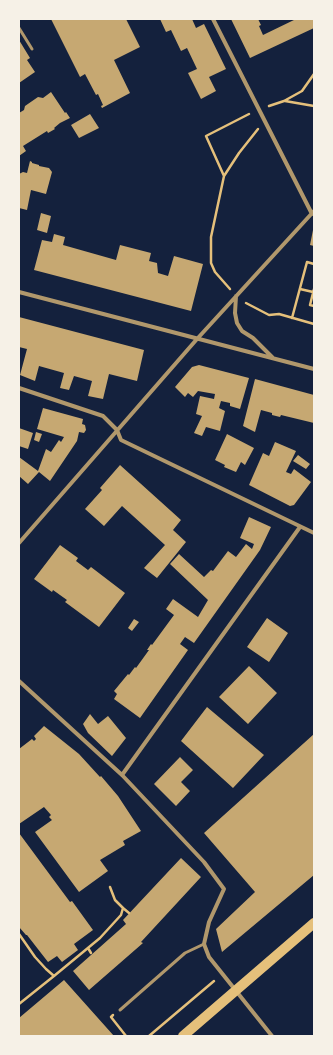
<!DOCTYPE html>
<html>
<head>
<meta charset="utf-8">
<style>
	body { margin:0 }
	#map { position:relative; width:333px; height:1055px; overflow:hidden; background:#14213d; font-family:Commissioner,sans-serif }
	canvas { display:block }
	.frame { position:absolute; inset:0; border:20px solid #f6f1e7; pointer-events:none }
</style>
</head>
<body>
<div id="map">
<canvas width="333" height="1055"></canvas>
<div class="frame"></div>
</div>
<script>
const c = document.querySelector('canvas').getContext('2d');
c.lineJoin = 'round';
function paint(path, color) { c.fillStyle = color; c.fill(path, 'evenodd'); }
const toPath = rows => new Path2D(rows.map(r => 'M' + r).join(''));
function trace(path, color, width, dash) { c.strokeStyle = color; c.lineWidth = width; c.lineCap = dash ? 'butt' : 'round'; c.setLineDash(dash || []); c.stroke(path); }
paint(toPath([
	[51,19,126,19,140,47,114,60,130,93,102,108,101,106,103,105,98,94,96,95,85,74,80,77],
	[160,19,192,19,196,28,204,24,226,69,209,77,216,91,201,99,188,73,197,69,187,48,181,51,171,30,166,32],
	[231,19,258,19,261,25,259,26,263,35,296,19,314,19,314,28,250,58],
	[19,40,30,58,27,60,35,72,19,83],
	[51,92,65,113,66,112,70,118,60,123,54,128,55,129,48,133,47,131,23,146,26,151,19,156,19,113,24,110,25,106,38,97,43,98],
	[90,114,99,128,79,138,71,125],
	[30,161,32,162,32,163,39,165,39,166,49,168,52,172,46,194,31,190,27,210,19,208,19,174,23,172,27,173],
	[41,213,51,216,47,233,37,230],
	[313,230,314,230,314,246,310,245],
	[54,234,65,237,63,245,116,260,120,245,151,253,149,261,157,263,158,273,168,276,174,256,203,264,191,311,34,270,42,240,52,242],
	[19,317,144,350,137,381,109,374,103,399,88,396,92,381,74,376,69,390,60,388,64,373,39,366,35,381,20,375,27,349,19,347],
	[199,365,249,378,240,409,230,406,230,403,221,401,219,408,225,411,220,431,206,427,202,436,194,433,202,416,196,414,200,396,214,399,215,394,198,391,193,397,188,393,185,397,175,387,192,367],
	[255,379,314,395,314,423,281,415,280,417,272,415,272,413,261,410,255,432,243,426],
	[43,408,83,419,82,424,85,425,86,430,84,433,79,432,77,441,50,481,39,472,28,484,19,476,19,457,38,471,46,449,51,452,59,440,61,442,64,437,37,429],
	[19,428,33,433,28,449,19,446],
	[36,432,42,434,39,442,34,440],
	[227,434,254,448,245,465,241,462,236,472,224,467,225,465,215,460],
	[275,442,296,451,286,472,291,474,294,469,311,482,294,505,290,506,249,485,263,453,269,456],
	[298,455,310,464,306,469,293,461],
	[120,465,181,520,173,530,186,542,157,578,144,568,165,545,122,506,104,526,85,509,102,490,100,488],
	[249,517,271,527,260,550,194,643,185,637,180,644,188,650,140,718,114,699,117,694,114,691,128,674,129,675,135,667,136,668,149,650,147,650,151,644,152,645,174,615,166,609,173,599,198,617,208,600,170,564,179,554,204,577,211,570,213,571,228,551,236,557,246,544,252,549,254,544,240,538],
	[60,545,78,558,76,561,88,570,91,567,125,593,99,627,65,602,67,600,53,590,52,592,34,579],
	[267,618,288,633,269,662,247,647],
	[134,619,139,622,132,631,128,628],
	[249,666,277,693,248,724,219,697],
	[207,707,264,755,233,788,181,741],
	[90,714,98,724,108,716,126,738,112,756,88,733,83,724],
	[44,726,79,754,100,777,101,776,118,796,141,831,123,841,125,845,100,860,108,871,79,892,35,832,52,820,49,817,51,815,44,807,19,824,19,749,32,739,34,741,36,739,34,736],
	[314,734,314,875,222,952,216,929,255,892,204,833],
	[180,757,193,770,181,782,190,791,176,806,154,784],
	[19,833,70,902,72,901,93,930,74,944,78,950,62,962,57,956,48,962,27,935,26,935,19,927],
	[181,858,201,877,141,942,143,943,89,990,73,971,126,924,123,920],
	[64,980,114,1036,19,1036,19,1018]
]), '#c6a872');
trace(toPath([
	[285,101,314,106],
	[269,106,284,101,302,91,314,74],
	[224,176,206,136,249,114],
	[230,289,215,272,211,263,211,237,224,176,239,153,258,129],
	[300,289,313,292],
	[314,289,310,305,314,306],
	[246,303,269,315,279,314,314,324],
	[292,318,307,262,314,264],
	[123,908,129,913],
	[19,934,35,957,46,969,54,976,100,938,121,915,123,908,115,900,110,887],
	[88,948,91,953],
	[19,1004,54,976],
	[113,1015,111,1017,126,1036],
	[149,1036,214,981]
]), '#e5c07b', 2.5);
trace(toPath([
	[19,28,32,49],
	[120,1010,185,953,204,944]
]), '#b1986c', 3);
trace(toPath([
	[213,19,312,214],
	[19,292,314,369],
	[236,296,235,313,237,323,242,331,253,338,273,358],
	[19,388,103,416,117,430,121,440,314,533],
	[19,543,197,339,314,211],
	[19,681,122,775,300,527],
	[122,775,204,862,224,889,209,922,204,944,209,957,272,1036]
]), '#b1986c', 4);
trace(toPath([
	[183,1036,314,923]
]), '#e5c07b', 10);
</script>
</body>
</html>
